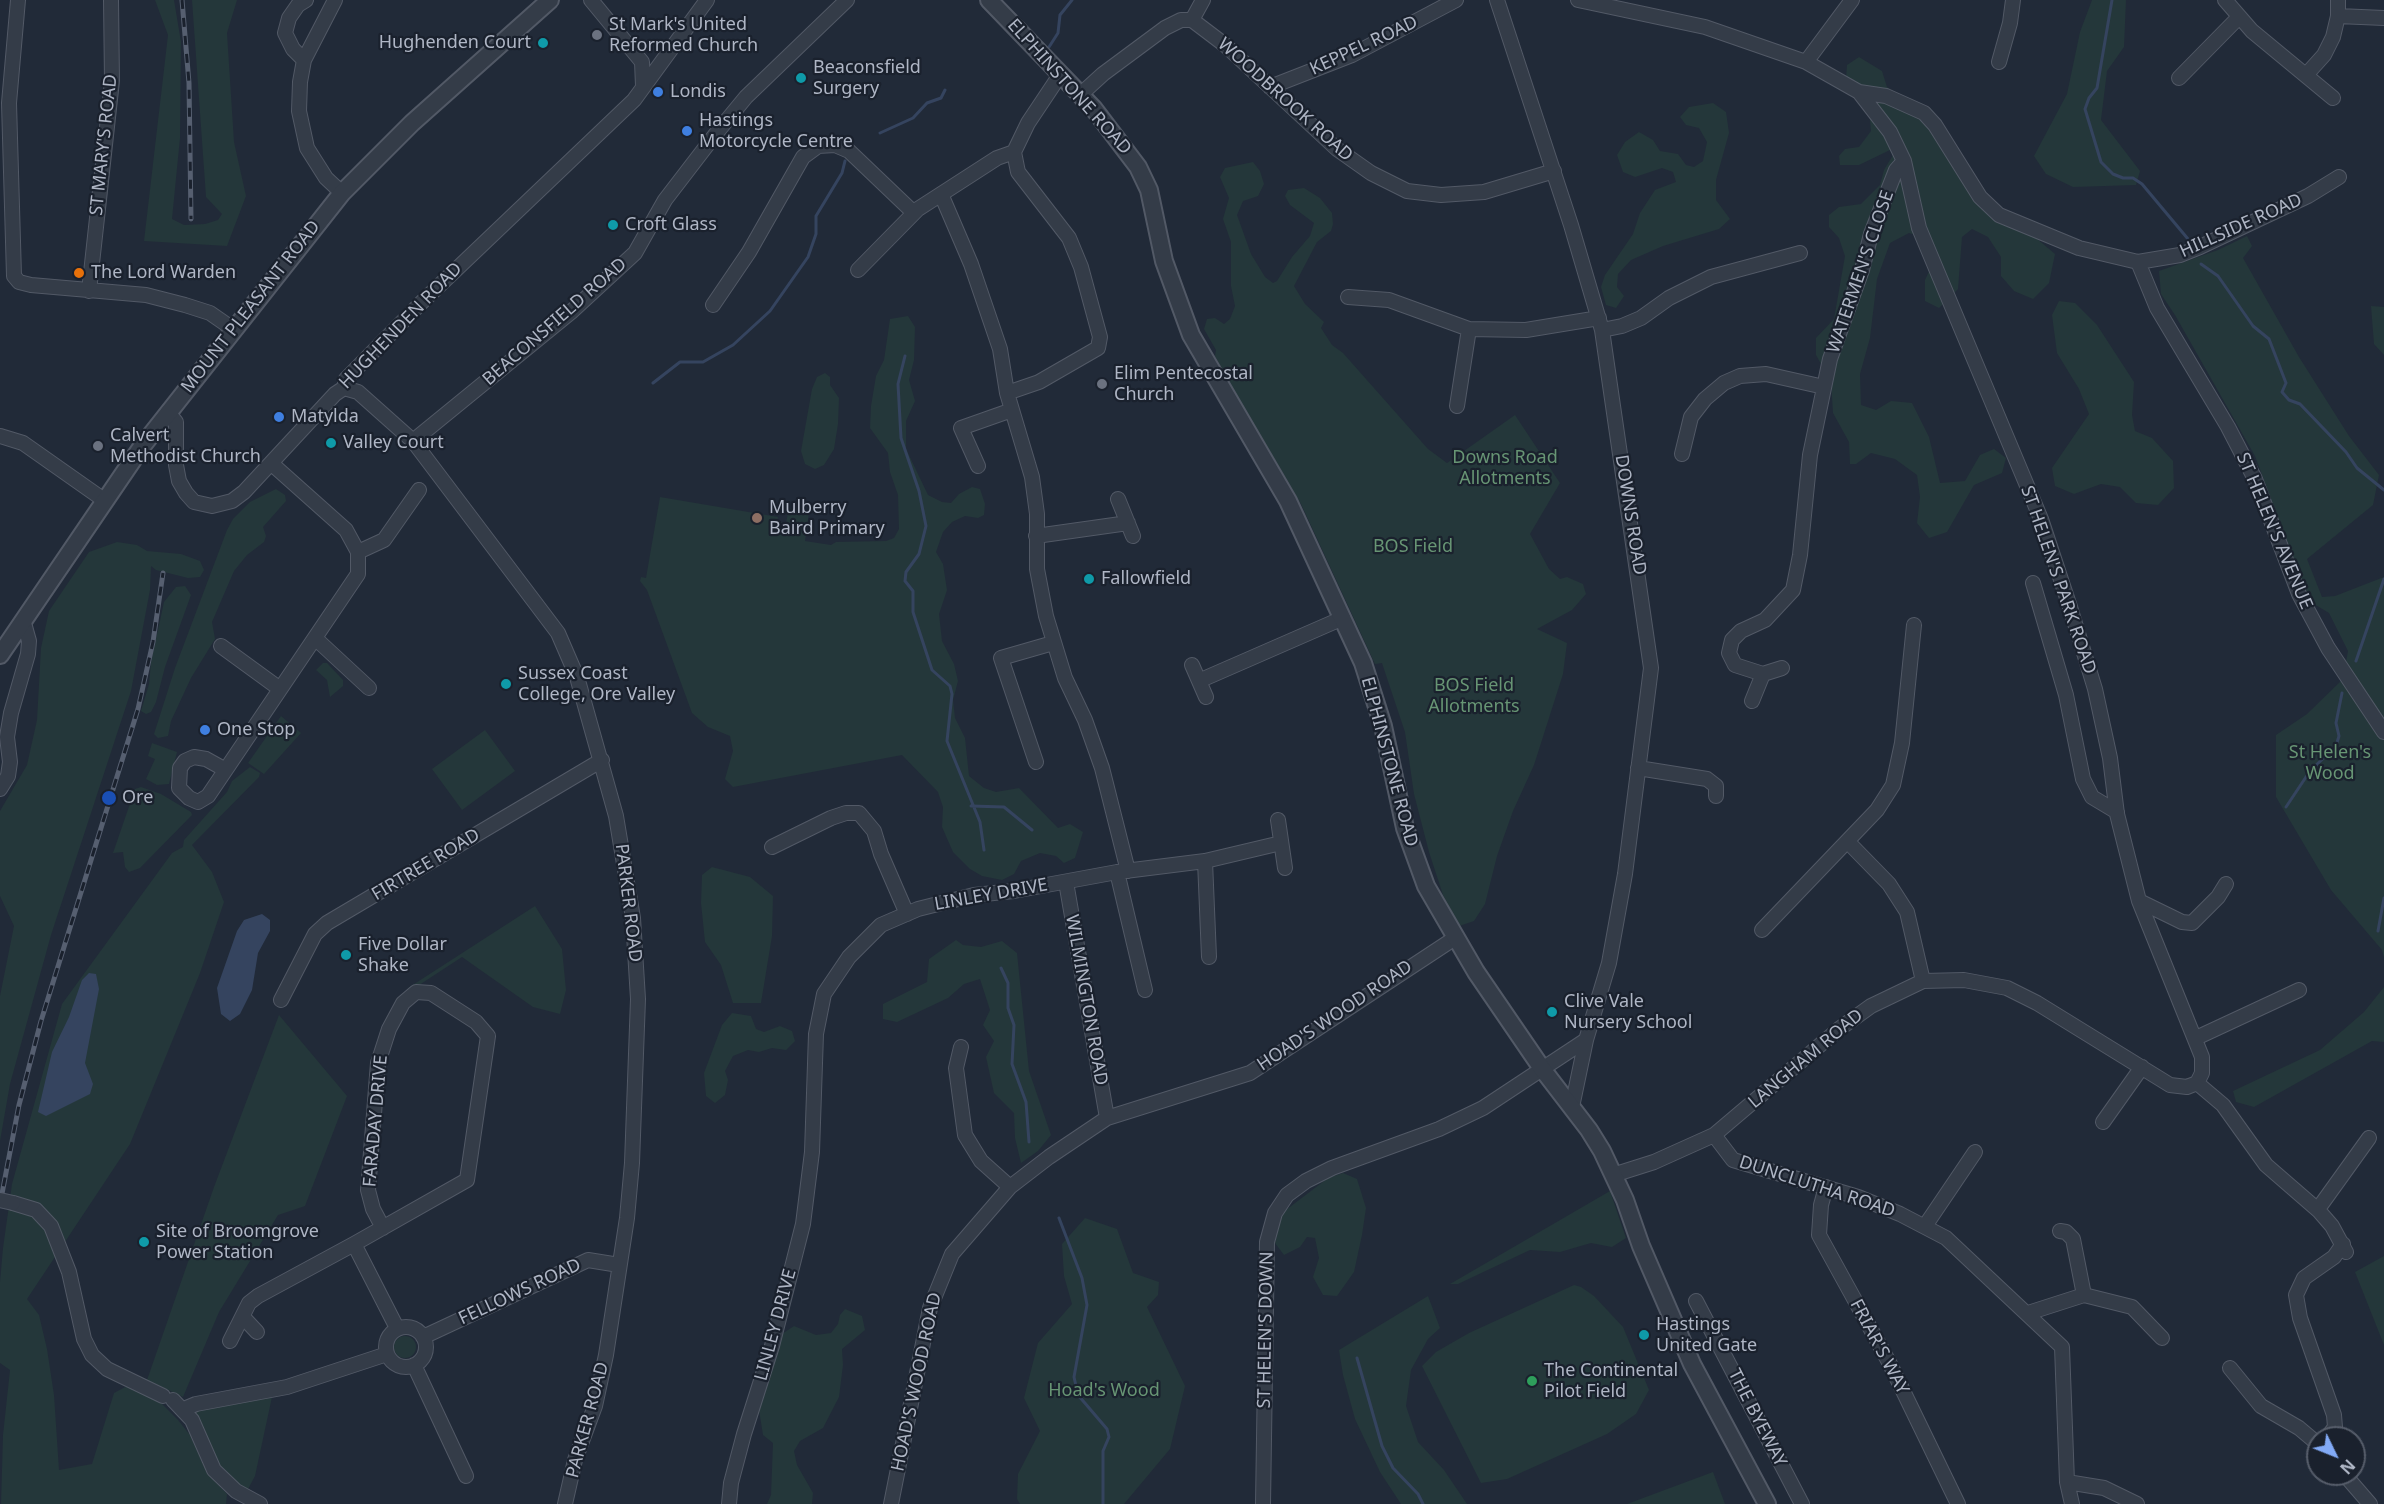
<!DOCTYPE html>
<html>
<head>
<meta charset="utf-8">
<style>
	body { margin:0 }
	#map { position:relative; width:2384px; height:1504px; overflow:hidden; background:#212a38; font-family:"Noto Sans",sans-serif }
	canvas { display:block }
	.north { position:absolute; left:2306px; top:1426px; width:60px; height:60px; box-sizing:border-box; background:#1a212d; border:2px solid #565d6a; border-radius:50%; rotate:133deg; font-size:16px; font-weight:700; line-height:24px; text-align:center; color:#afb6c5 }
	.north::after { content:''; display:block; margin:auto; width:21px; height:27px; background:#82aaf6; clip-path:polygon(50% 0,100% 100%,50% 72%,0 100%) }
</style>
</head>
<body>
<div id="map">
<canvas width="2384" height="1504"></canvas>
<div class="north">N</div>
</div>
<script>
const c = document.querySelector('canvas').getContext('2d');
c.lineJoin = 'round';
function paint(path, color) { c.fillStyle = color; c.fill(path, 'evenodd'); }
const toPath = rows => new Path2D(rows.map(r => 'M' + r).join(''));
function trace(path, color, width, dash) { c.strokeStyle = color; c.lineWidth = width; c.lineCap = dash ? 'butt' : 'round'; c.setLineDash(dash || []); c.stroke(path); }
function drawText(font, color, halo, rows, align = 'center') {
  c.font = font + ' "Noto Sans",sans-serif'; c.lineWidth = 4.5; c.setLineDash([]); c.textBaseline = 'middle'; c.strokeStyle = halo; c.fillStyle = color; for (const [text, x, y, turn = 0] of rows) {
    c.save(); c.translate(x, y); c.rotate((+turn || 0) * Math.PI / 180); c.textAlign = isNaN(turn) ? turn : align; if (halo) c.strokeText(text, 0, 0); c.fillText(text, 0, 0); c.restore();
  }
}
paint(toPath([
	[155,0,174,0,181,42,180,138,172,219,184,225,205,224,218,220,222,214,206,197,192,0,237,0,227,33,234,142,246,196,227,246,144,241,168,35],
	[2092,0,2126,0,2124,47,2107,71,2101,120,2140,171,2136,185,2073,187,2046,174,2034,156,2067,94,2080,32],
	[1859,57,1882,71,1887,87,1905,101,1942,140,2004,224,2036,238,2055,254,2049,283,2033,299,2014,291,2001,276,2001,257,1988,237,1972,229,1962,237,1958,289,1939,308,1925,301,1925,280,1937,254,1929,239,1909,233,1890,243,1877,279,1870,338,1860,374,1861,405,1876,410,1891,401,1912,403,1929,437,1940,483,1965,481,1980,455,1994,449,2006,458,2002,473,1974,485,1947,532,1929,538,1917,523,1920,497,1917,475,1895,459,1871,453,1856,464,1850,464,1849,442,1833,413,1831,382,1816,355,1816,338,1834,319,1845,256,1839,238,1829,227,1829,215,1839,207,1861,204,1880,185,1884,170,1893,155,1890,150,1859,165,1840,165,1839,156,1845,149,1859,147,1871,131,1868,97,1846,79,1847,65],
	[1713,103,1726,112,1729,133,1716,180,1716,200,1730,219,1719,229,1663,246,1631,260,1618,274,1617,287,1624,296,1616,308,1606,305,1601,287,1605,275,1633,234,1640,213,1655,190,1676,182,1673,172,1662,168,1635,177,1623,172,1617,155,1625,142,1639,132,1653,140,1660,151,1678,154,1686,165,1694,167,1703,161,1707,142,1699,128,1686,125,1680,117,1689,107],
	[1253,162,1260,171,1264,184,1258,196,1243,201,1237,215,1251,254,1265,277,1273,283,1277,281,1292,257,1310,236,1314,223,1290,205,1285,196,1288,190,1304,188,1320,198,1332,213,1333,224,1331,231,1317,242,1294,286,1305,304,1324,322,1321,328,1332,345,1343,353,1428,449,1447,463,1515,415,1560,483,1530,534,1549,569,1560,579,1567,577,1583,584,1586,594,1572,610,1537,629,1567,643,1563,674,1534,765,1513,811,1497,856,1485,904,1474,921,1459,926,1443,895,1429,852,1414,794,1405,732,1382,663,1375,664,1301,504,1223,372,1215,356,1216,350,1204,329,1207,319,1215,318,1224,324,1230,319,1235,306,1231,286,1231,242,1223,219,1229,198,1220,177,1225,168],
	[2247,236,2252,246,2243,258,2299,357,2349,436,2379,475,2373,505,2307,559,2322,597,2335,596,2384,577,2384,958,2382,950,2331,890,2276,797,2276,735,2307,714,2343,679,2348,651,2329,613,2309,601,2255,456,2175,315,2161,294,2159,271,2218,250],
	[2059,301,2075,303,2097,325,2134,382,2132,415,2135,431,2152,438,2173,461,2174,488,2158,505,2136,503,2120,487,2101,484,2074,494,2055,486,2052,468,2089,414,2079,389,2057,353,2052,315],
	[2371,306,2384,307,2384,355,2374,344],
	[908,316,915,327,914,360,909,380,915,401,906,421,906,449,928,495,942,502,951,503,959,494,972,487,980,489,985,504,984,515,978,518,965,516,952,522,943,532,936,552,943,564,947,590,939,614,942,641,954,664,958,681,953,700,955,718,965,738,969,776,984,788,996,792,1019,788,1058,828,1070,824,1083,832,1075,858,1064,863,1056,856,1040,853,1021,861,1014,874,1002,880,982,876,970,869,953,852,942,827,943,807,938,792,902,755,733,787,725,779,733,751,730,736,708,727,692,713,647,590,640,581,641,577,646,578,660,497,778,517,777,521,786,523,789,508,809,512,805,541,831,545,836,542,886,541,894,538,899,529,898,495,890,472,888,453,870,428,871,406,876,376,884,360,890,319],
	[825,373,830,377,830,385,839,398,838,424,834,449,824,465,815,469,805,464,801,451,812,389,817,377],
	[276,489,285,495,286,501,263,527,266,536,264,542,247,555,234,571,212,622,215,639,191,678,171,721,168,736,158,738,154,734,175,668,227,530,233,519,250,502],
	[117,542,137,545,147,551,181,554,200,561,204,570,200,577,188,578,156,570,151,566,150,590,131,691,51,935,10,1084,0,1141,0,996,14,926,0,896,0,811,27,765,37,720,41,648,49,611,89,552],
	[185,586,191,595,165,667,156,702,151,712,146,714,141,711,149,684,151,662,164,602,176,587],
	[323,663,327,663,343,680,343,686,330,697,327,680,316,670],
	[281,716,301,733,264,774,248,763],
	[485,730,515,771,462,810,432,769],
	[152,743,177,752,169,784,157,785,146,779,155,759,148,756],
	[250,767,260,773,259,777,192,845,212,872,224,902,200,973,130,1144,27,1299,39,1315,47,1349,54,1395,59,1470,92,1464,114,1393,129,1385,159,1401,178,1420,190,1435,207,1473,227,1494,226,1504,1,1504,3,1435,10,1370,0,1363,0,1282,3,1248,12,1184,62,1004,172,853,183,847,184,840,227,792,232,781],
	[141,787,161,794,191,812,192,815,140,868,129,872,125,867,123,852,113,853,135,789],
	[712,867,750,877,773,896,772,936,761,1003,733,1003,721,965,705,942,701,903,702,875],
	[535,906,562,949,566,990,560,1014,533,1007,462,957,410,991,408,988],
	[956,940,963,945,981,947,1002,941,1017,953,1029,1071,1051,1135,1038,1151,1021,1163,1015,1138,1014,1113,994,1093,986,1057,994,1041,983,1025,990,1010,980,979,964,984,948,998,897,1022,883,1019,883,1004,927,982,929,959],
	[2384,987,2384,1042,2372,1041,2254,1107,2236,1102,2233,1091,2320,1050,2364,1012],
	[732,1013,751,1016,756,1029,764,1032,780,1026,792,1031,795,1041,786,1050,772,1048,759,1052,748,1050,733,1056,725,1071,728,1080,725,1095,715,1103,706,1096,704,1073,722,1025],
	[279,1015,347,1096,305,1206,278,1215,219,1312,183,1397,147,1380,214,1187],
	[1343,1173,1357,1179,1366,1208,1362,1235,1354,1272,1337,1296,1323,1295,1313,1277,1319,1258,1315,1238,1307,1237,1300,1247,1284,1255,1275,1243,1282,1213,1328,1178],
	[1610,1191,1626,1238,1612,1247,1591,1243,1560,1252,1530,1250,1458,1284,1450,1284],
	[1085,1218,1117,1229,1133,1273,1159,1282,1158,1295,1147,1307,1185,1386,1170,1449,1124,1504,1020,1504,1017,1499,1018,1474,1040,1431,1024,1398,1038,1343,1072,1304,1064,1276,1062,1244],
	[2384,1256,2384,1345,2355,1272],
	[1574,1285,1581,1287,1594,1296,1623,1327,1649,1390,1636,1414,1607,1434,1507,1479,1481,1483,1422,1366,1436,1352,1469,1333],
	[1428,1296,1440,1328,1428,1339,1411,1370,1406,1406,1418,1442,1444,1470,1467,1504,1401,1504,1380,1472,1355,1419,1343,1375,1339,1350],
	[845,1309,862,1316,865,1330,842,1349,843,1365,839,1397,823,1428,800,1441,794,1451,797,1465,813,1493,812,1504,767,1504,771,1495,773,1443,763,1435,759,1410,767,1370,779,1336,794,1326,816,1335,831,1333,838,1324,840,1315],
	'394 1347a11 11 0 1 1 22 0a11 11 0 1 1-22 0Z',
	[272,1397,255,1476,247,1491,216,1467,192,1410,195,1408,213,1408],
	[1713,1472,1725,1504,1627,1504]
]), '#24373a');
paint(toPath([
	[262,914,270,920,270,931,258,953,252,990,240,1014,230,1021,221,1014,217,988,237,931,244,920],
	[89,973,96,974,99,989,85,1063,93,1084,90,1094,46,1116,38,1112,52,1052,69,1017,82,980]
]), '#35445f');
trace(toPath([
	[2112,0,2097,88,2089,98,2085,109,2101,162,2113,174,2123,178,2133,178,2142,184,2188,239],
	[1049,47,1058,33,1060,15,1072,0],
	[880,133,913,118,927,103,941,98,945,90],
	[2201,264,2218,276,2253,326,2269,339,2286,383,2282,392,2289,400,2300,404,2346,452,2357,468,2384,490],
	[905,356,898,384,901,438,919,491,926,526,919,554,906,572,905,581,913,591,913,612,932,670,950,686,952,694,947,741,980,822,984,850],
	[653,383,680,362,703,362,733,345,770,311,808,257,816,234,816,216,842,173,845,161],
	[2356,661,2384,579],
	[971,806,1004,807,1032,830],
	[2286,807,2310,771,2336,746,2339,736,2336,723,2342,693],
	[2378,931,2384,898],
	[1001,968,1008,983,1008,1008,1014,1025,1012,1064,1026,1102,1029,1142],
	[1059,1218,1082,1278,1087,1305,1074,1377,1078,1395,1107,1429,1109,1437,1103,1451,1103,1504],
	[1357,1358,1382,1446,1393,1468,1418,1494,1423,1504]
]), '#35445f', 3);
const minor = toPath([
	[18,0,9,103,14,276,19,282,31,285,146,295,185,305,210,313,233,329],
	[335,0,304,60,300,82,299,111,307,148,326,178,342,193],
	[591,0,642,62,643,86],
	[1497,0,1571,225,1602,330,1651,668,1625,874,1609,963,1586,1040,1572,1107],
	[1578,0,1705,27,1806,62,1859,92,1890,132,1904,161,1919,228,2041,519,2070,607,2095,689,2110,758,2117,814,2139,901,2202,1057,2202,1073,2197,1083],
	[2225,0,2252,31,2333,98],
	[2338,16,2384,18],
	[1192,20,1225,45,1337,149,1371,173,1407,191,1441,195,1484,192,1554,171],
	[304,60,293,49,285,33,289,18,298,5,306,0],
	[1806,62,1852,0],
	[1999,62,2010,23,2013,0],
	[2306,75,2324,55,2333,37,2338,16,2338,0],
	[2179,78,2238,18],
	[1270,87,1352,55,1456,0],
	[1859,92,1886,96,1924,113,1935,125,1980,197,1999,215,2079,248,2138,262,2180,255,2200,247,2308,196,2339,177],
	[1080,95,1103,74,1165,28,1181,20,1192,20,1203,0],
	[941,194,971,264,1000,349,1007,393,1032,477,1037,514,1037,569,1046,616,1065,678,1085,720,1102,768,1128,871],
	[2138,262,2157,308,2228,427,2255,479,2299,594,2328,648,2384,732],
	[858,270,918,209,997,158,1014,152,1028,123,1060,75],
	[89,291,112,81,111,0],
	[1348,297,1389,300,1469,329,1526,330,1599,318],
	[713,305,749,252,803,157,818,146,835,145,849,151,914,213],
	[1602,330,1622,326,1641,318,1669,298,1711,277,1800,253],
	[344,388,358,392,413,441,558,633,577,677,616,816,633,918,638,999,632,1163,627,1218,606,1355,595,1406,575,1460,565,1504],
	[1007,393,1039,382,1098,348,1100,337,1081,267,1069,238,1018,172,1014,152],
	[1457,406,1469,329],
	[168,412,176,422,176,465,179,481,186,493,194,502,212,506,232,501,244,492,335,394,344,388,346,379,421,303,634,100,707,0],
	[0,436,23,443,104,500],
	[413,441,571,312,635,253,665,200,718,131,746,97,847,0],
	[1682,454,1691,417,1705,399,1724,383,1740,376,1766,374,1824,387],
	[978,466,961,428,1012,410],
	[1118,499,1133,536],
	[1036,536,1128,523],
	[358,552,384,540,419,490],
	[2033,583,2066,695,2083,779,2092,797,2117,812],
	[315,638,369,688],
	[221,646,280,689],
	[1192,665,1206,697],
	[1782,668,1763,674,1735,665,1729,653,1732,640,1741,631,1765,620,1793,590,1800,555,1810,455,1830,359,1862,270,1871,234,1896,170,1904,161],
	[1201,680,1343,618],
	[1752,701,1763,674],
	[1036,762,1001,658,1053,643],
	[1638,768,1707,779,1716,786,1716,796],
	[224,769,206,759,194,757,185,761,180,768,179,788,189,798,198,802,208,796,358,574,358,552,346,530,272,464],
	[0,789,8,776,10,762,7,737,11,713,28,654,29,641,24,623],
	[1278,820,1285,868],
	[1848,842,1889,884,1907,912,1923,981],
	[772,847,831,818,846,813,859,813,874,831,881,854,907,914],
	[1205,861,1209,957],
	[1117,872,1145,990],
	[1066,882,1107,1118],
	[2139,901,2182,922,2192,923,2218,897,2226,884],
	[1762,930,1877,810,1893,785,1902,743,1914,625],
	[281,1000,315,934,327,923,602,760],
	[2196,1038,2299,990],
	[961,1047,956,1068,965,1135,981,1161,1010,1187],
	[2197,1083,2223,1105,2266,1165,2319,1211,2332,1226,2346,1252],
	[2103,1122,2142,1067],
	[1714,1135,1733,1160,1858,1197,1900,1214,1946,1238,2062,1347,2067,1482,2072,1504],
	[1613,1175,1654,1162,1714,1135,1839,1029,1871,1006,1923,981,1964,980,2007,988,2037,1003,2170,1085,2187,1087,2197,1083],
	[1826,1187,1821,1205,1819,1235,1890,1364,1958,1504],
	[13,1203,36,1210,51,1226,69,1272,84,1339,92,1355,107,1369,163,1396],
	[2318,1209,2369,1138],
	[1925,1226,1975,1152],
	[2060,1231,2066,1232,2073,1239,2084,1295],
	[354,1244,397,1328],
	[1696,1301,1802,1504],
	[2028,1313,2084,1295,2132,1307,2162,1338],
	[243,1317,257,1332],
	'386 1347a20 20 0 1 1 40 0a20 20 0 1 1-40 0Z',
	[423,1337,588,1260,619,1265],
	[230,1341,249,1303,258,1296,354,1244,467,1180,488,1036,476,1022,431,993,416,992,403,1003,389,1029,378,1063,368,1190,373,1209,383,1228],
	[414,1365,466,1476],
	[2230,1368,2261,1406,2299,1428,2318,1444],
	[173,1400,192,1420,214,1470,236,1491,260,1504],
	[184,1409,196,1404,287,1387,387,1354],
	[2327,1438,2335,1427,2334,1415,2300,1318,2296,1295,2304,1278,2334,1257,2343,1244],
	[2344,1474,2370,1504],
	[2067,1482,2104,1488,2137,1504],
	[729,1504,731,1483,744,1434,772,1346,803,1224,812,1152,816,1034,824,994,849,957,881,925,918,909,974,895,1014,891,1117,872,1205,861,1281,843],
	[891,1504,930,1308,952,1254,1010,1187,1049,1157,1107,1118,1250,1073,1455,938],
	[1263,1504,1267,1242,1275,1213,1287,1195,1306,1181,1332,1168,1439,1129,1483,1108,1586,1040]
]);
const tertiary = toPath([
	[989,0,1094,109,1138,167,1149,190,1164,261,1191,335,1288,501,1363,663,1383,726,1405,828,1426,886,1476,972,1543,1070,1589,1130,1602,1151,1625,1200,1641,1246,1692,1364,1767,1504],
	[0,655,143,445,342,193,412,123,550,0]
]);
trace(minor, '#525966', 16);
trace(tertiary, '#525966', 20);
trace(minor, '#343c48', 14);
trace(tertiary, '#343c48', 16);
const rail = toPath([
	[182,0,189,83,191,219],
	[0,1204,19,1105,41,1021,138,709,153,642,163,573]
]);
trace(rail, '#565f70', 5);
trace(rail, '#1a212d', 3, [9]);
const minorBridge = toPath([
	[0,1200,13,1203]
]);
trace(minorBridge, '#525966', 16, []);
trace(minorBridge, '#343c48', 14);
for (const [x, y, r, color] of [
	[597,35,6,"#6b7280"],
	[543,43,6,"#0f9aa8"],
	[801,78,6,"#0f9aa8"],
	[658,92,6,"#3f7fe0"],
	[687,131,6,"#3f7fe0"],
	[613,225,6,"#0f9aa8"],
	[79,273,6,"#e8710a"],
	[1102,384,6,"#6b7280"],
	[279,417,6,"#3f7fe0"],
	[331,443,6,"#0f9aa8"],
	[98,446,6,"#6b7280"],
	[757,518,6,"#8d6e63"],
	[1089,579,6,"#0f9aa8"],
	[506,684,6,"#0f9aa8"],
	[205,730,6,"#3f7fe0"],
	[109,798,8,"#1a4fb4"],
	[346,955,6,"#0f9aa8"],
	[1552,1012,6,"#0f9aa8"],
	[144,1242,6,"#0f9aa8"],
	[1644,1335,6,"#0f9aa8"],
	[1532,1381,6,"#2e9e5b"]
]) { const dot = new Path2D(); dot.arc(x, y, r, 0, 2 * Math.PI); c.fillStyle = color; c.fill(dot); trace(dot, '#1a212d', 2); }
drawText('18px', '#afb6c5', '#1a212d', [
	["St Mark's United",609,25],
	["Reformed Church",609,46],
	["Hughenden Court",531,43,"right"],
	["Beaconsfield",813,68],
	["Surgery",813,89],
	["Londis",670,92],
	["Hastings",699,121],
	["Motorcycle Centre",699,142],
	["Croft Glass",625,225],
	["The Lord Warden",91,273],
	["Elim Pentecostal",1114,374],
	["Church",1114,395],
	["Matylda",291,417],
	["Calvert",110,436],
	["Methodist Church",110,457],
	["Valley Court",343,443],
	["Mulberry",769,508],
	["Baird Primary",769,529],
	["Fallowfield",1101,579],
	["Sussex Coast",518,674],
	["College, Ore Valley",518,695],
	["One Stop",217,730],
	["Ore",122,798],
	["Five Dollar",358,945],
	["Shake",358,966],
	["Clive Vale",1564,1002],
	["Nursery School",1564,1023],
	["Site of Broomgrove",156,1232],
	["Power Station",156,1253],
	["Hastings",1656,1325],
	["United Gate",1656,1346],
	["The Continental",1544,1371],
	["Pilot Field",1544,1392]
], 'left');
drawText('18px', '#afb6c5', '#1a212d', [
	["KEPPEL ROAD",1364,46,-25],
	["ELPHINSTONE ROAD",1069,87,48],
	["WOODBROOK ROAD",1285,100,42],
	["ST MARY'S ROAD",104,145,-84],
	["HILLSIDE ROAD",2241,226,-24],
	["WATERMEN'S CLOSE",1861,272,-71],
	["MOUNT PLEASANT ROAD",251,307,-52],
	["BEACONSFIELD ROAD",555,322,-41],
	["HUGHENDEN ROAD",401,326,-46],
	["DOWNS ROAD",1630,515,81],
	["ST HELEN'S AVENUE",2274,531,67],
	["ST HELEN'S PARK ROAD",2058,580,71],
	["ELPHINSTONE ROAD",1389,762,75],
	["FIRTREE ROAD",426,865,-31],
	["LINLEY DRIVE",991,895,-10],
	["PARKER ROAD",628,903,83],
	["WILMINGTON ROAD",1086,1000,80],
	["HOAD'S WOOD ROAD",1335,1016,-34],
	["LANGHAM ROAD",1806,1059,-40],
	["FARADAY DRIVE",376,1121,-85],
	["DUNCLUTHA ROAD",1817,1187,18],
	["FELLOWS ROAD",520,1292,-25],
	["LINLEY DRIVE",776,1325,-75],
	["ST HELEN'S DOWN",1266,1330,-89],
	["FRIAR'S WAY",1879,1347,62],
	["HOAD'S WOOD ROAD",917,1382,-78],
	["THE BYEWAY",1757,1418,63],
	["PARKER ROAD",588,1420,-75]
]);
drawText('18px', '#679574', '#1a212d', [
	["Downs Road",1505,458],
	["Allotments",1505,479],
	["BOS Field",1413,547],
	["BOS Field",1474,686],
	["Allotments",1474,707],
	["St Helen's",2330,753],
	["Wood",2330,774],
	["Hoad's Wood",1104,1391]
]);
</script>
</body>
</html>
